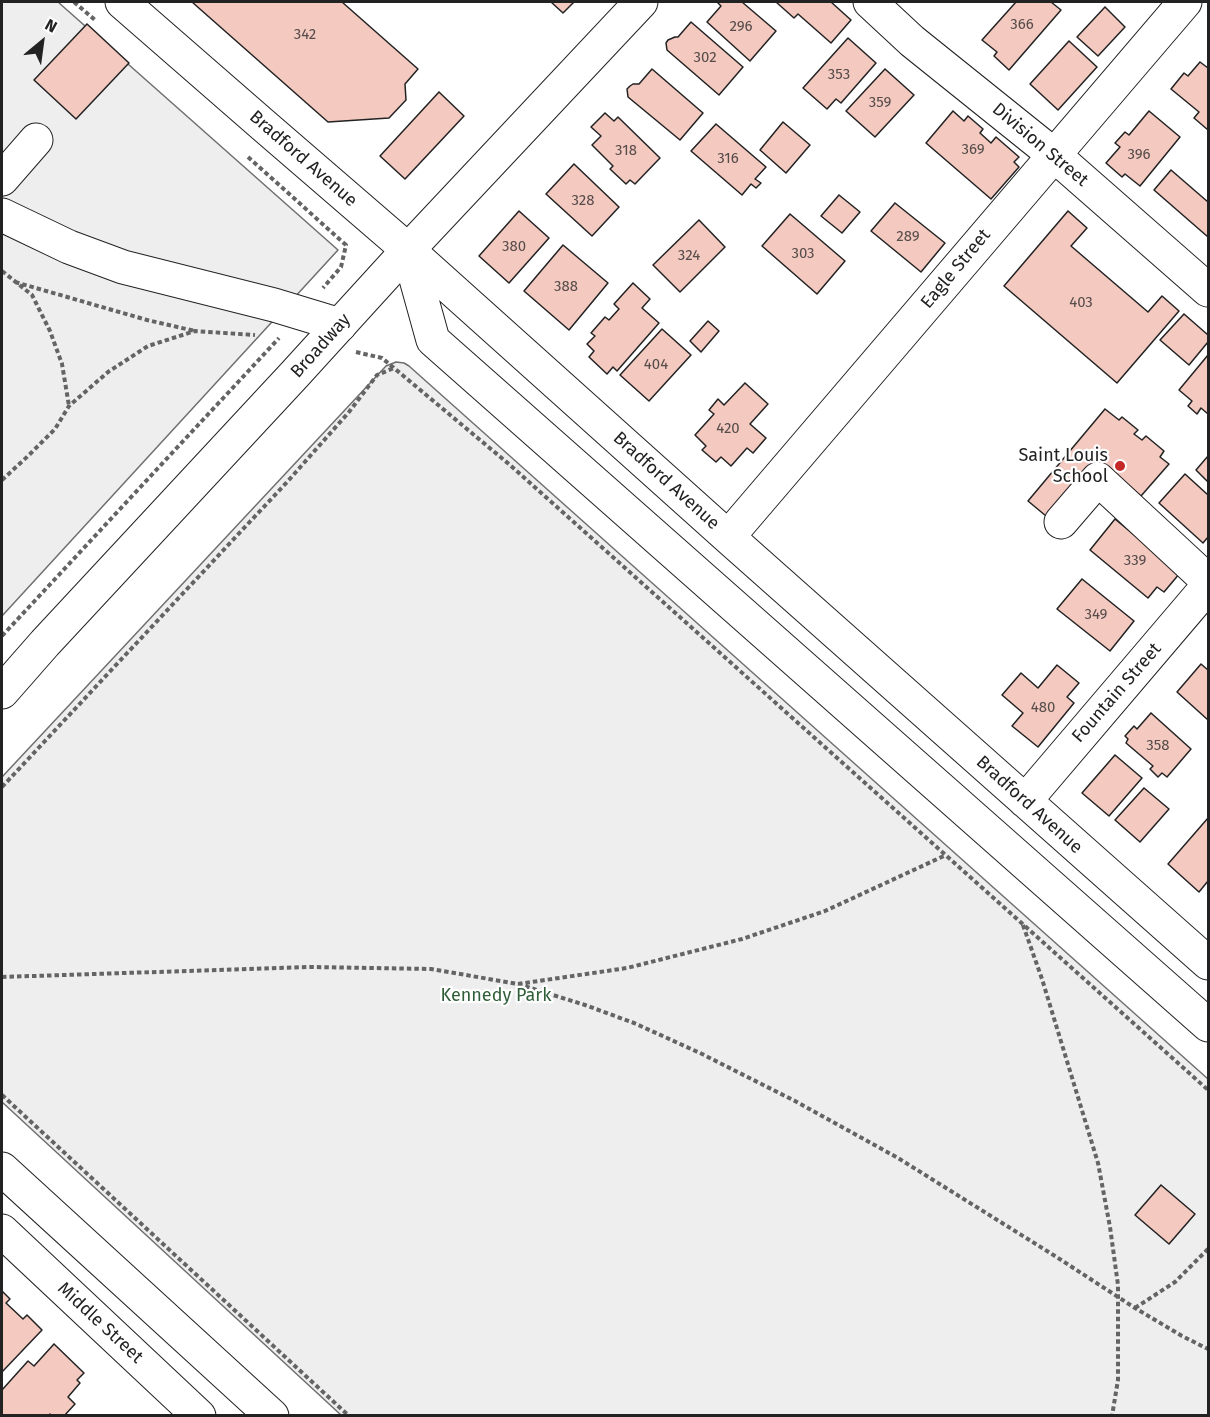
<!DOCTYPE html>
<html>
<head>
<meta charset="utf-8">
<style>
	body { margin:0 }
	#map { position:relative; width:1210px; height:1417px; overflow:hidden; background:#fff; font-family:"Fira Sans",sans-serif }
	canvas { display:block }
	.frame { position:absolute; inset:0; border:3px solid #222; pointer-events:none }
	.north { position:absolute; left:12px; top:12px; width:60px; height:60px; -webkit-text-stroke:4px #fff; paint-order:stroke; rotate:29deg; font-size:16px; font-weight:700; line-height:24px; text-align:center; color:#222 }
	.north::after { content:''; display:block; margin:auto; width:21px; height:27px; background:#222; clip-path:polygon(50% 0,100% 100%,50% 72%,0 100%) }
</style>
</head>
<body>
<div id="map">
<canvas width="1210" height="1417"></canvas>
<div class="frame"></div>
<div class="north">N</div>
</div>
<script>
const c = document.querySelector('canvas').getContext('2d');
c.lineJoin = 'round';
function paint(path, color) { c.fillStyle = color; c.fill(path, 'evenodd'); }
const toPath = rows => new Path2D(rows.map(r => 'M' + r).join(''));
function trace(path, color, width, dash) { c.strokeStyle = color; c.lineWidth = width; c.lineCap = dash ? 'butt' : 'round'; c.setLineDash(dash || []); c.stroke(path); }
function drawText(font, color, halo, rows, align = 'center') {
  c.font = font + ' "Fira Sans",sans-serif'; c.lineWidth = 4.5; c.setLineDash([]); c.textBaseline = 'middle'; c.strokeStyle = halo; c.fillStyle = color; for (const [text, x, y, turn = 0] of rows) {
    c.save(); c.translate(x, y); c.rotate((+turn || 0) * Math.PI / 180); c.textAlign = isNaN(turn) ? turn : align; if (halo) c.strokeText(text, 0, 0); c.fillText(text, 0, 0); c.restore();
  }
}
const green = toPath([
	[2,2,58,2,338,250,2,616,2,2],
	[396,362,404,363,409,366,1208,1079,1208,1415,341,1415,2,1102,2,777,386,366,396,362]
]);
paint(green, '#eee');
trace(green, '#6f6f6f', 1.5);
const building = toPath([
	[192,2,342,2,418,69,405,84,406,100,389,118,328,122,192,2],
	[551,2,574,2,563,13,551,2],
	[717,2,742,2,776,31,750,61,707,22,721,6,717,2],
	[776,2,831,2,851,20,831,43,798,14,794,18,776,2],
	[1016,2,1051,2,1061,10,1009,70,994,56,997,52,982,40,1016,2],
	[1105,7,1125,27,1098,56,1077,37,1105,7],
	[691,22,743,67,719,95,667,50,666,43,668,40,675,37,678,37,691,22],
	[87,24,129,63,76,119,34,80,87,24],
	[848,38,876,63,841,103,836,99,827,109,803,88,848,38],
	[1069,41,1097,67,1058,110,1030,84,1069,41],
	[1200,62,1208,68,1208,130,1194,118,1199,112,1171,89,1184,73,1188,76,1200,62],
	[652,69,703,113,680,140,628,97,627,89,630,86,633,84,639,84,652,69],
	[885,69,914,95,875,137,846,111,885,69],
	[439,92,464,116,405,179,380,156,439,92],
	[953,111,964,121,968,116,983,129,980,133,991,143,996,137,1019,157,1014,162,1019,167,991,199,926,143,953,111],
	[1149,111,1180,137,1140,186,1125,174,1122,177,1106,163,1120,147,1115,143,1125,132,1129,135,1149,111],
	[605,113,614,121,618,117,660,158,635,184,630,180,626,184,610,169,613,166,592,145,601,136,591,127,605,113],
	[783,122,810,145,786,173,760,150,783,122],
	[716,124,766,167,755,179,761,183,756,188,751,184,742,195,691,151,716,124],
	[574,164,619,207,592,236,546,194,574,164],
	[1171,170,1208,202,1208,237,1154,190,1171,170],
	[839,195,860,212,842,233,821,216,839,195],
	[895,203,945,243,921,272,871,231,895,203],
	[519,211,549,238,509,283,479,256,519,211],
	[1068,211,1087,228,1071,246,1148,312,1162,296,1179,311,1117,383,1004,286,1068,211],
	[790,214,845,261,817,294,762,246,790,214],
	[699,220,725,247,680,292,653,265,699,220],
	[563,245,608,283,569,330,524,291,563,245],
	[633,283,650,299,642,308,659,323,617,371,613,367,607,374,589,357,594,351,587,344,595,336,591,333,605,317,609,320,619,309,614,304,633,283],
	[1184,314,1208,335,1208,342,1189,365,1160,340,1184,314],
	[708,321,719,331,701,352,690,341,708,321],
	[662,329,691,355,649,401,620,375,662,329],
	[1208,355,1208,414,1201,408,1197,414,1188,406,1192,401,1179,390,1208,355],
	[745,383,768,404,750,424,766,438,753,453,747,448,731,466,721,457,716,462,702,450,706,446,695,435,714,414,709,410,718,399,724,405,745,383],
	[1105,409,1119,420,1122,417,1138,430,1134,434,1142,440,1146,436,1164,451,1160,457,1169,464,1141,496,1102,463,1074,496,1067,491,1046,516,1028,501,1105,409],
	[1208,456,1208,482,1196,470,1208,456],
	[1185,474,1208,495,1208,537,1203,543,1159,503,1185,474],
	[1115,519,1180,573,1164,592,1157,587,1148,598,1090,550,1115,519],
	[1082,579,1134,621,1110,651,1057,609,1082,579],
	[1201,664,1208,670,1208,720,1177,692,1201,664],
	[1057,665,1079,683,1067,697,1074,703,1038,747,1012,726,1023,713,1002,695,1021,673,1038,688,1057,665],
	[1151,713,1191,749,1167,777,1162,773,1158,777,1150,769,1153,766,1126,743,1128,739,1125,736,1134,726,1137,729,1151,713],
	[1115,755,1142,778,1109,816,1082,793,1115,755],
	[1144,788,1169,809,1140,842,1115,820,1144,788],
	[1208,818,1208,881,1199,892,1168,864,1208,818],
	[1161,1185,1195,1214,1169,1244,1135,1215,1161,1185],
	[2,1291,10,1299,6,1303,23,1319,27,1315,42,1330,2,1372,2,1291],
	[54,1344,84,1373,77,1380,80,1383,68,1397,75,1404,64,1416,51,1416,50,1414,48,1416,2,1416,2,1390,28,1361,34,1366,54,1344]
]);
paint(building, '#f3c9c0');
trace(building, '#222', 1.5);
const minor = toPath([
	[122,2,262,124,408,250,728,537,1208,963],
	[870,2,912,41,1054,155,1208,290],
	[2,179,36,140],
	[2,215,69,247,123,267,274,305,340,325],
	[408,250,433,340,1208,1025],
	[1061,522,1098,479,1208,581],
	[728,537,1185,2],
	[1025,801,1208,586],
	[2,1169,272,1416],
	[2,1231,199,1416]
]);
const major = toPath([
	[2,692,45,643,295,374,408,250,641,2]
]);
trace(minor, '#222', 35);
trace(major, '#222', 35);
trace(toPath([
	[74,2,95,20],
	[248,157,346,245,341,267,323,288],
	[2,271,32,295,50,331,62,364,69,406],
	[15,282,147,320,195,331],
	[356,352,382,358,510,465,1208,1090],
	[2,480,28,456,55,429,69,406,108,372,148,346,195,331,255,335],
	[2,636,279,338],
	[2,787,288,481,349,412,377,375,394,368],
	[1023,925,1042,979,1098,1163,1110,1227,1118,1285,1118,1380,1112,1416],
	[2,977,310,967,431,969,518,984,585,1005,634,1023,700,1053,795,1101,898,1158,1055,1256,1135,1308,1182,1336,1208,1349],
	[518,984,627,968,742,939,825,911,946,855],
	[2,1095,349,1416],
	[1135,1308,1175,1282,1208,1249]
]), '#646464', 4, [4.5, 3]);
trace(minor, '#fff', 33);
trace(major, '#fff', 33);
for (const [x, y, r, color] of [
	[1120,466,6,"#c62828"]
]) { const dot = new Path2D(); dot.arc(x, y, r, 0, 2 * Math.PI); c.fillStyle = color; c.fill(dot); trace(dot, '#fff', 2); }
drawText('15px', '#564c4a', null, [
	["366",1022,25],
	["296",741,27],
	["342",305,35],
	["302",705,58],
	["353",839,75],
	["359",880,103],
	["369",973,150],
	["318",626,151],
	["396",1139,155],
	["316",728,159],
	["328",583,201],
	["289",908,237],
	["380",514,247],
	["303",803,254],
	["324",689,256],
	["388",566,287],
	["403",1081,303],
	["404",656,365],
	["420",728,429],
	["339",1135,561],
	["349",1096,615],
	["480",1043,708],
	["358",1158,746]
]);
drawText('18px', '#222', '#fff', [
	["Division Street",1040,145,40],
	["Bradford Avenue",303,159,41],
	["Eagle Street",956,269,-50],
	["Broadway",321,346,-48],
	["Bradford Avenue",666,481,42],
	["Fountain Street",1117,693,-49],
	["Bradford Avenue",1029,805,42],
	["Middle Street",100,1323,43]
]);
drawText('18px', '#222', '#fff', [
	["Saint Louis",1108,456],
	["School",1108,477]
], 'right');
drawText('18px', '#2f5e38', '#fff', [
	["Kennedy Park",496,996]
]);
</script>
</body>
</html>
